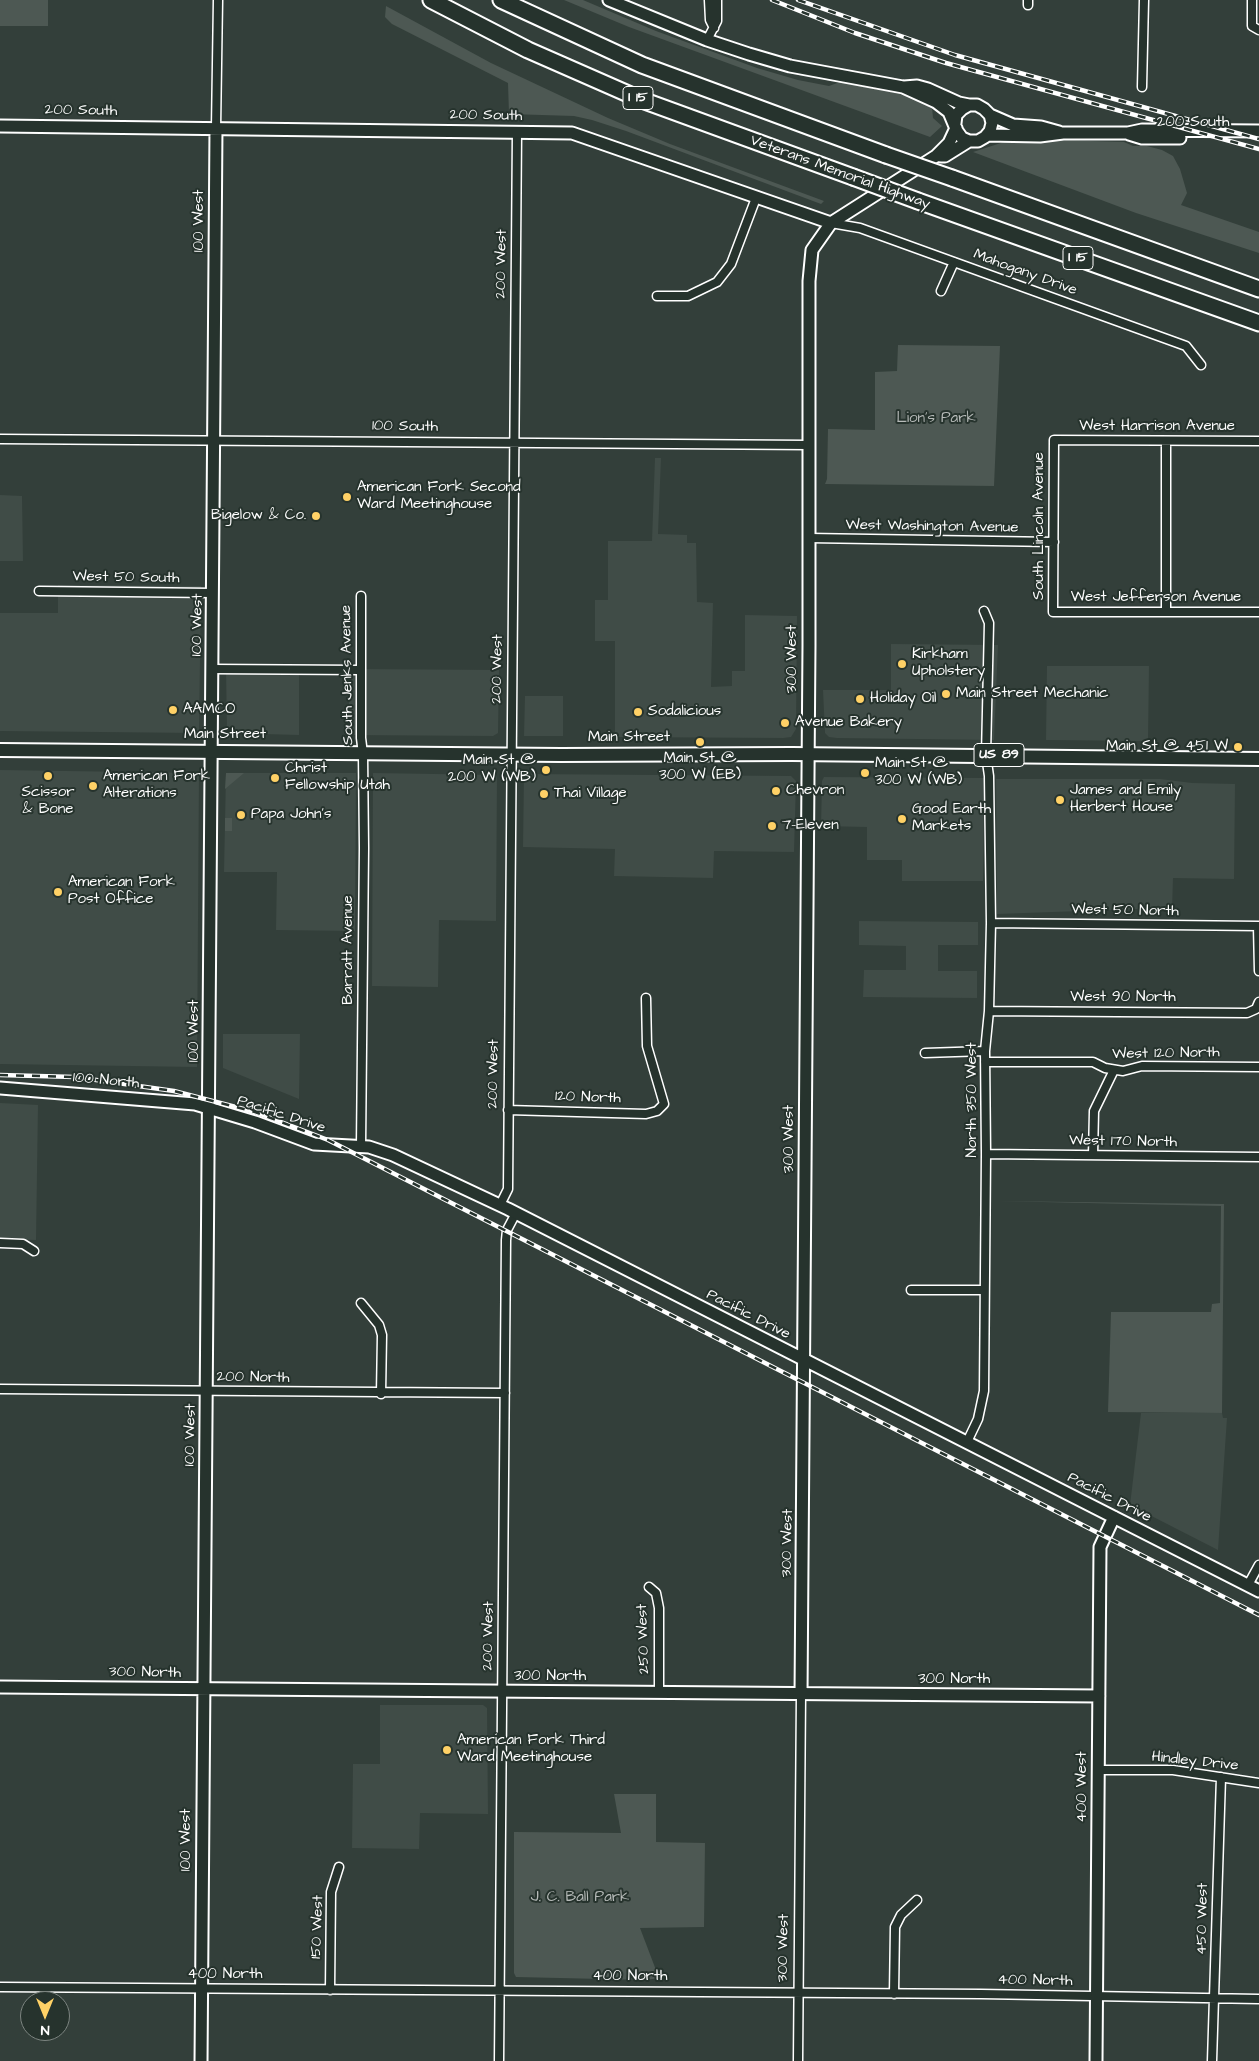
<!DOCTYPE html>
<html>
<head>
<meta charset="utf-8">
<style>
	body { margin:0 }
	#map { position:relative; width:1259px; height:2061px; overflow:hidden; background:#333f3a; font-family:"Architects Daughter",sans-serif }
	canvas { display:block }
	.north { position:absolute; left:20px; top:1991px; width:50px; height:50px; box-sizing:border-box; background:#26332d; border:1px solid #7d8581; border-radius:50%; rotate:180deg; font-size:14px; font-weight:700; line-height:20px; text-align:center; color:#fff }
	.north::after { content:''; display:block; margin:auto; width:18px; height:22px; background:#ffd166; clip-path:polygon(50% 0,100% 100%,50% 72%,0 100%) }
</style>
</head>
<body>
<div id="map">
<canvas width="1259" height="2061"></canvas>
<div class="north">N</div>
</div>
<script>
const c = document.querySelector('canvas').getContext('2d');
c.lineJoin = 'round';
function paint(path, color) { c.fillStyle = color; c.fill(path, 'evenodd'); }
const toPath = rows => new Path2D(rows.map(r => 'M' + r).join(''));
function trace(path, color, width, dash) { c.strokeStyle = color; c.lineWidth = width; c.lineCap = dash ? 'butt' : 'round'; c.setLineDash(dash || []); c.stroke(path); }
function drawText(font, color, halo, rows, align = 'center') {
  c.font = font + ' "Architects Daughter",sans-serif'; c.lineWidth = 4; c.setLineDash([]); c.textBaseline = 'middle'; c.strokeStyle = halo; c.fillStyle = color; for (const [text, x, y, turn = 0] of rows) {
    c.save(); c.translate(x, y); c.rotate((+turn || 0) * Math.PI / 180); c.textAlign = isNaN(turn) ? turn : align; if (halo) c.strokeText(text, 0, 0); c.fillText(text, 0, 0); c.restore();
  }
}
paint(toPath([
	[655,458,661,458,658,534,687,535,687,543,696,543,697,602,713,603,711,687,732,686,732,671,745,671,745,615,797,616,796,729,791,737,783,738,615,737,615,641,595,641,595,600,608,600,608,541,652,541],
	[0,495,22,496,23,561,0,561],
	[58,585,201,586,199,733,0,731,0,613,58,613],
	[891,644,998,645,994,740,837,738,829,737,825,733,823,690,891,690],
	[1047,666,1149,666,1148,741,1046,740],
	[226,668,299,669,299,735,227,733],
	[349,669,499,670,498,733,493,736,349,735],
	[525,696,563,696,563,736,524,736],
	[0,770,199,773,197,1067,0,1064],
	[226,773,356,773,355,931,276,930,277,872,224,872],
	[373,773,497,775,496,921,439,920,438,987,372,986],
	[524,774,791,776,796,781,794,852,714,851,713,878,614,876,615,849,523,847],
	[824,777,984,778,983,881,902,881,902,860,867,860,867,827,821,826,822,781],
	[996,779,1160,779,1192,783,1235,784,1234,879,1173,878,1172,910,1137,909,997,914],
	[859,921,978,922,978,945,938,945,938,971,977,971,977,998,863,997,864,970,906,970,906,946,859,945],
	[223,1034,300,1034,299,1099,223,1068],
	[0,1103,38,1105,36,1240,0,1239],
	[1141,1413,1222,1413,1223,1418,1227,1418,1218,1550,1130,1505],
	[380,1705,483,1705,487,1708,488,1814,420,1813,419,1849,352,1848,353,1764,380,1764]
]), '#404c47');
paint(toPath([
	[0,0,48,0,48,26,0,26],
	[564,0,583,0,656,31,757,68,798,80,829,86,840,82,905,95,932,107,933,118,942,126,930,137,629,27],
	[386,6,491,63,608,118,670,144,824,201,821,204,626,131,592,120,574,116,509,114,508,83,392,24,385,17],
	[1026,139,1124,142,1133,146,1147,146,1162,150,1173,156,1180,169,1187,193,1181,205,1259,232,1259,253,1136,213,973,152,1004,142,1023,143],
	[898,345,1000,346,994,486,825,484,827,479,828,429,875,430,875,372,897,371],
	[226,773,244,773,225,789],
	[225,818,232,818,232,831,225,831],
	[997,1201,1224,1204,1222,1413,1108,1412,1111,1312,1211,1312,1212,1304,1220,1303,1221,1206],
	[614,1794,656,1794,656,1842,705,1843,704,1927,640,1928,659,1978,646,1980,516,1977,514,1973,514,1832,621,1833]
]), '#4d5853');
const street = toPath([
	[709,0,710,20,714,28],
	[1252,0,1252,26,1259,30],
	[1028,5,1028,0],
	[707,40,717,21,717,0],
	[1142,87,1144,0],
	[216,128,218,0],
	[831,223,860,228,1186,346,1201,365],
	[941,291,954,262],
	[657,296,688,296,717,282,731,264,756,198],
	[0,439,809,445],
	[1259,441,1054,440,1053,612,1259,612],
	[809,538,1054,542],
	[39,591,213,593],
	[1166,612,1166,441],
	[212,669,361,670],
	[991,923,1259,926],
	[1258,926,1259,971],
	[989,1011,1247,1013,1256,1009,1259,1002],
	[925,1053,985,1051],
	[985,1062,1093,1062,1105,1068,1123,1071,1142,1066,1259,1067],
	[508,1110,646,1114,657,1111,664,1104,647,1046,646,998],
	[361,1146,364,848,363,754,361,738,361,596],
	[986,1154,1259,1157],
	[1093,1155,1094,1111,1114,1070],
	[500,1205,508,1189,517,132],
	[0,1243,23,1244,34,1251],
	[911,1290,984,1290],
	[361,1303,379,1325,382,1335,381,1394],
	[0,1389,505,1393],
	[967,1442,978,1419,984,1391,986,1154,985,1051,989,1011,991,923,989,776,986,755,989,623,984,611],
	[1248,1585,1259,1565],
	[649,1587,656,1593,659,1608,659,1693],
	[1098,1770,1173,1770,1259,1783],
	[0,1987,981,1994,1259,1999],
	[330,1990,331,1892,339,1867],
	[894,1994,895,1927,901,1915,917,1900],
	[499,2061,506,1240,507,1230,516,1213],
	[798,2061,801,1694],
	[1212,2061,1221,1777]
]);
const secondary = toPath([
	[609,0,707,40,749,54,790,66,903,87,936,102,949,112,957,131,962,138,969,141,978,141,985,137,990,131,992,123,990,115,984,109,977,105,969,105,962,109,956,115,955,123],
	[904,87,917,86,928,89,959,103,969,105],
	[990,115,1013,125,1041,127,1059,132],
	[0,126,572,133,831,223],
	[1129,134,1142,138,1180,138],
	[987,135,1040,136,1063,133,1128,133,1142,130,1259,131],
	[941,156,945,156,969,141],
	[0,1088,195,1104,255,1122,314,1144,369,1147,393,1155,508,1209,1259,1591],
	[0,1687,1099,1696],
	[801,1694,809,645,809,281,812,250,831,223,936,156,949,143,956,128],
	[201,2061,216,128],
	[1096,2061,1100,1547,1114,1517]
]);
const primary = toPath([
	[0,750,561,755,792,754,1259,759]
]);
const highway = toPath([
	[431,0,528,50,642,100,853,177],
	[501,0,642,65,886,155],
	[952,178,1259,289],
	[918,201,1259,323]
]);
trace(street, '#fff', 11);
trace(secondary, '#fff', 15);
trace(primary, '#fff', 16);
trace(highway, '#fff', 19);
trace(street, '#26332d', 8);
trace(secondary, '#26332d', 11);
trace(primary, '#26332d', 12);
trace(highway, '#26332d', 15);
const rail = toPath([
	[772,0,855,33,946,63,1259,149],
	[798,0,955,55,1259,139],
	[0,1075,75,1077,174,1091,255,1112,328,1140,1259,1615]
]);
trace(rail, '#fff', 4.5);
trace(rail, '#26332d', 2.5, [8]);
const highwayBridge = toPath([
	[886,155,952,178],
	[853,177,918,201]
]);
trace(highwayBridge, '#fff', 19, []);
trace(highwayBridge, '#26332d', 15);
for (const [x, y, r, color] of [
	[347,497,5,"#ffd166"],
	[316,516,5,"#ffd166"],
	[902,664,5,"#ffd166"],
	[946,694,5,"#ffd166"],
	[860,699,5,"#ffd166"],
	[173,710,5,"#ffd166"],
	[638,712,5,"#ffd166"],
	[785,723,5,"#ffd166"],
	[700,742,5,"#ffd166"],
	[1238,747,5,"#ffd166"],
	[546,770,5,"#ffd166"],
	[865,773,5,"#ffd166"],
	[48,776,5,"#ffd166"],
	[275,778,5,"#ffd166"],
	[93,786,5,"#ffd166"],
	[776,791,5,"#ffd166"],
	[544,794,5,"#ffd166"],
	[1060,800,5,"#ffd166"],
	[241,815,5,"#ffd166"],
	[902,819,5,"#ffd166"],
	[772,826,5,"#ffd166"],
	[58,892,5,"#ffd166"],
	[447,1750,5,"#ffd166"]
]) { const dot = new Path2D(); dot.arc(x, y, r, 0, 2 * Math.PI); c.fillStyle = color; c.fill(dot); trace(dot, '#26332d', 2); }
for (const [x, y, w] of [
	[638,98,30],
	[1078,258,30],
	[999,755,50]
]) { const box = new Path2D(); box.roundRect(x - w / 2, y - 11.5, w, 23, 4); c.fillStyle = '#26332d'; c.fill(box); trace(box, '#fff', 1); }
drawText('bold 14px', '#fff', null, [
	["I 15",638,98],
	["I 15",1078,258],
	["US 89",999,755]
]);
drawText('15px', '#fff', '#26332d', [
	["200 South",81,111,1],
	["200 South",486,116,1],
	["200 South",1193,123],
	["Veterans Memorial Highway",840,173,20],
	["100 West",200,221,-90],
	["200 West",502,264,-89],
	["Mahogany Drive",1025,273,20],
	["100 South",405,427,1],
	["West Harrison Avenue",1157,427],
	["South Lincoln Avenue",1040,526,-90],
	["West Washington Avenue",932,527,1],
	["West 50 South",126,578,1],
	["West Jefferson Avenue",1156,598],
	["100 West",198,625,-89],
	["300 West",793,659,-90],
	["200 West",498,669,-89],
	["South Jenks Avenue",348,675,-91],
	["Main Street",225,735],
	["Main Street",629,738],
	["West 50 North",1125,911,1],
	["Barratt Avenue",349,950,-90],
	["West 90 North",1123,998],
	["100 West",195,1031,-90],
	["West 120 North",1166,1054,-1],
	["200 West",494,1074,-89],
	["100 North",106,1081,5],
	["120 North",588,1098,2],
	["North 350 West",973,1100,-90],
	["Pacific Drive",281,1115,18],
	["300 West",790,1139,-90],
	["West 170 North",1123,1142,1],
	["Pacific Drive",748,1315,27],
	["200 North",253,1378,1],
	["100 West",191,1435,-89],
	["Pacific Drive",1109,1498,27],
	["300 West",788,1543,-89],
	["200 West",489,1636,-89],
	["250 West",644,1639,-92],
	["300 North",145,1673,1],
	["300 North",550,1677],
	["300 North",954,1680],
	["Hindley Drive",1195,1762,6],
	["400 West",1083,1787,-90],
	["100 West",187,1840,-90],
	["450 West",1203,1919,-89],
	["150 West",318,1927,-88],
	["300 West",784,1948,-89],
	["400 North",225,1975],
	["400 North",630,1977],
	["400 North",1035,1981,1]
]);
drawText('15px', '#b8bcba', '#26332d', [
	["Lion's Park",936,419],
	["J. C. Ball Park",580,1898]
]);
drawText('15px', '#fff', '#26332d', [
	["American Fork Second",357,488],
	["Ward Meetinghouse",357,505],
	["Bigelow & Co.",306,516,"right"],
	["Kirkham",912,655],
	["Upholstery",912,672],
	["Main Street Mechanic",956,694],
	["Holiday Oil",870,699],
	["AAMCO",183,710],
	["Sodalicious",648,712],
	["Avenue Bakery",795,723],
	["Main St @ 451 W",1228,747,"right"],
	["Main St @",700,759,"center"],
	["300 W (EB)",700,776,"center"],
	["Main St @",536,761,"right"],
	["200 W (WB)",536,778,"right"],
	["Main St @",875,764],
	["300 W (WB)",875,781],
	["Christ",285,769],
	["Fellowship Utah",285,786],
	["American Fork",103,777],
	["Alterations",103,794],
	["Chevron",786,791],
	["James and Emily",1070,791],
	["Herbert House",1070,808],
	["Scissor",48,793,"center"],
	["& Bone",48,810,"center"],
	["Thai Village",554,794],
	["Good Earth",912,810],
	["Markets",912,827],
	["Papa John's",251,815],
	["7-Eleven",782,826],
	["American Fork",68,883],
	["Post Office",68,900],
	["American Fork Third",457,1741],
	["Ward Meetinghouse",457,1758]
], 'left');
</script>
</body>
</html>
